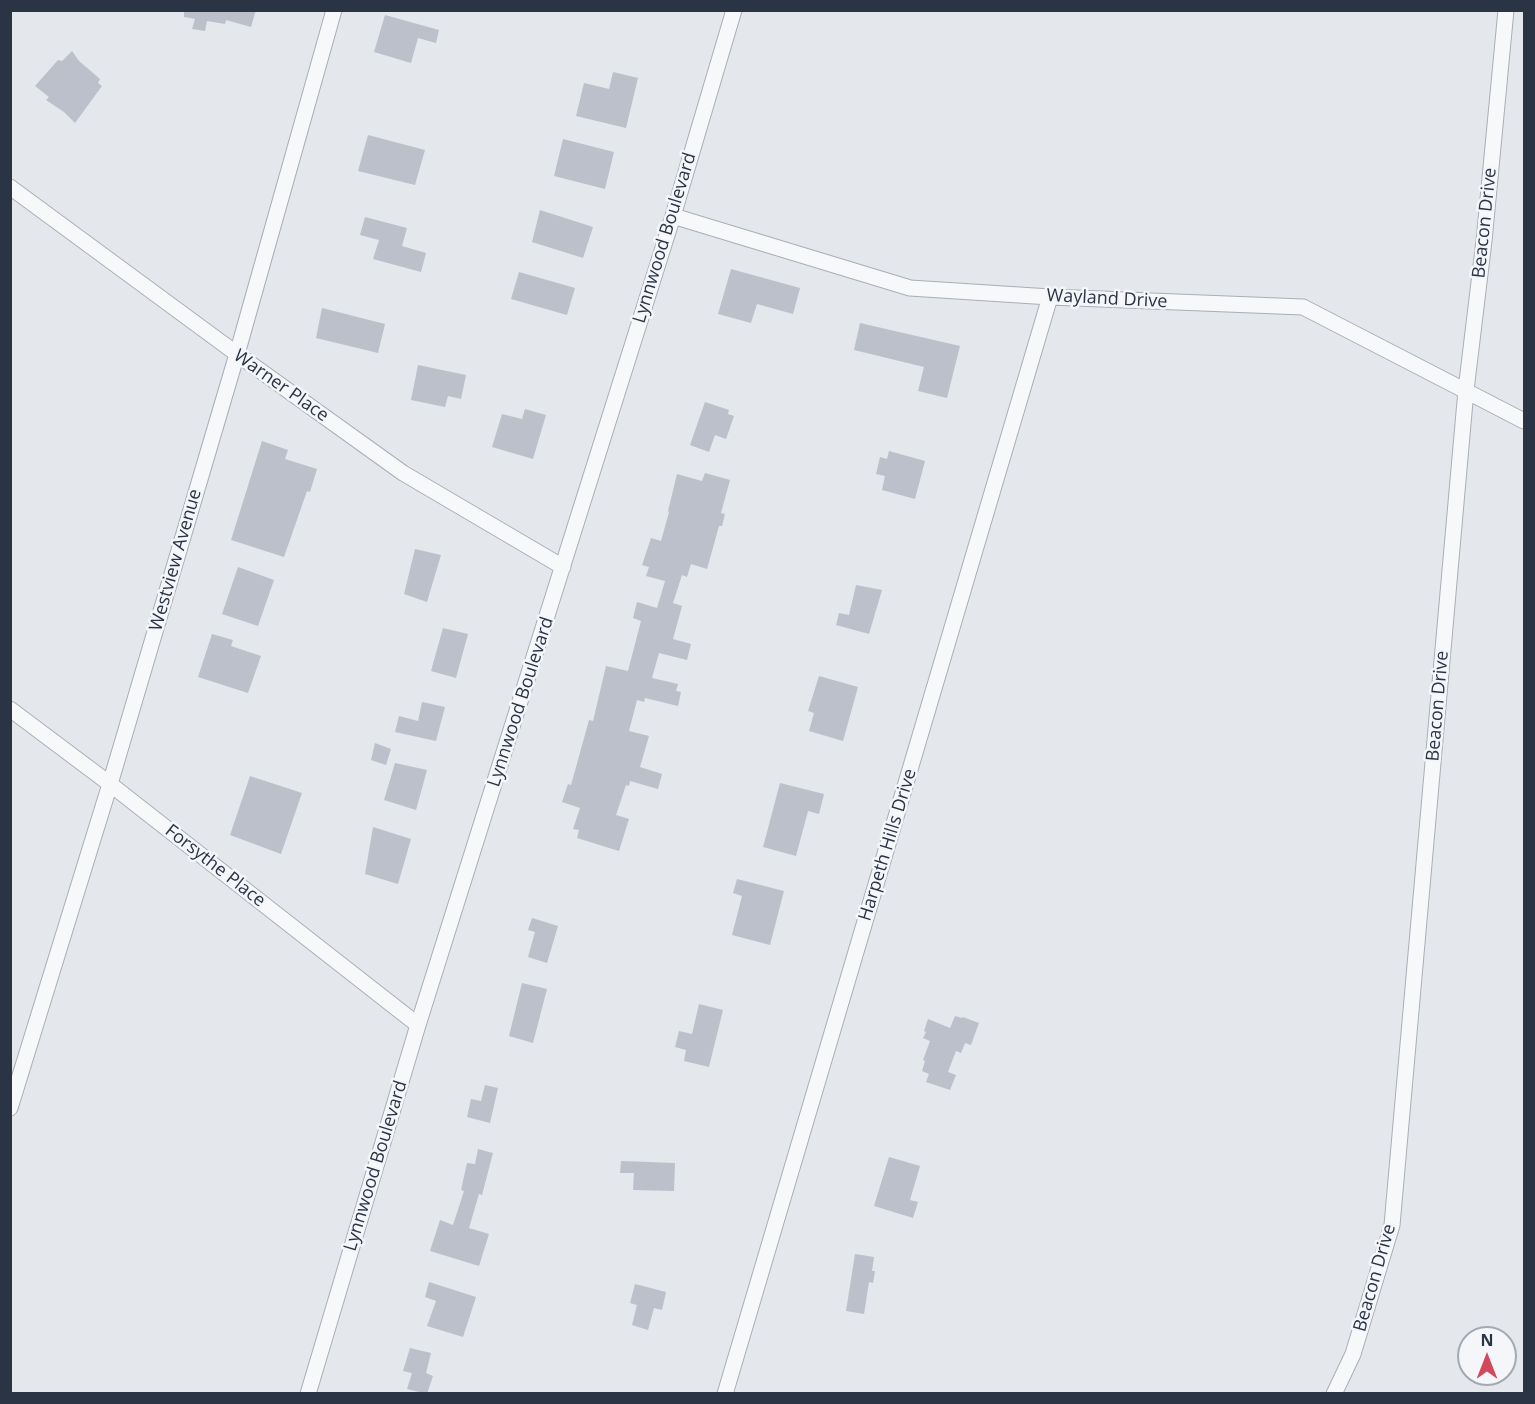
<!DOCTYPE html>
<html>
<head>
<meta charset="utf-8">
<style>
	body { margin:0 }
	#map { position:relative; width:1535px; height:1404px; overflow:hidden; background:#e4e7ec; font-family:"Open Sans",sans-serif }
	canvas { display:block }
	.frame { position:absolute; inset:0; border:12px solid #2b3445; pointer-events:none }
	.north { position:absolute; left:1457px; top:1326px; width:60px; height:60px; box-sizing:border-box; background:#f4f6f9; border:2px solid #a4a8b1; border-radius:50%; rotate:0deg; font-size:16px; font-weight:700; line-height:24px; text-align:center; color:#2b3445 }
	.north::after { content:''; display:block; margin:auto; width:21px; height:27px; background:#d1495b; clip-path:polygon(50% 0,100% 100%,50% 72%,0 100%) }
</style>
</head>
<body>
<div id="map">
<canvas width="1535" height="1404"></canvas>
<div class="frame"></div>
<div class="north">N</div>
</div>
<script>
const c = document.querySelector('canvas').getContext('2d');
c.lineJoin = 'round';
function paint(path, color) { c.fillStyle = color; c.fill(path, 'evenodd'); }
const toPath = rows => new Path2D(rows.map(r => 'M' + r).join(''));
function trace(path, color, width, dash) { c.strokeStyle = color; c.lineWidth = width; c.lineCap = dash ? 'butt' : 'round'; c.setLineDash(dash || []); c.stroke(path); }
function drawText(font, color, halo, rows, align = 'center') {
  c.font = font + ' "Open Sans",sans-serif'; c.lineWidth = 5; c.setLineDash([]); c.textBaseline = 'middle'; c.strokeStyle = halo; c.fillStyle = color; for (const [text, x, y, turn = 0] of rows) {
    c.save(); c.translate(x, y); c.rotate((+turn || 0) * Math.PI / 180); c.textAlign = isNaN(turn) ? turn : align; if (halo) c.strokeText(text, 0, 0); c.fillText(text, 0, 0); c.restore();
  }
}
paint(toPath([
	[184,10,256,10,251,27,226,20,225,24,207,21,205,31,192,29,195,19,184,17],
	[385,15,439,30,436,43,418,38,411,63,374,52],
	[72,51,79,61,100,79,98,83,102,86,75,123,64,112,46,100,49,97,35,86,58,60,62,61],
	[613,72,638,78,626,128,576,116,584,83,609,89],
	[368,135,425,150,415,185,358,171],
	[563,139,614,152,605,189,554,176],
	[540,210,593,227,583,258,532,242],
	[365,217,407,228,402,246,426,253,421,272,373,259,379,240,360,235],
	[731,269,800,288,793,314,757,304,751,323,718,314],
	[519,272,575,288,567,315,511,299],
	[322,308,385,324,378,353,316,338],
	[860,323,960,346,947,398,918,391,924,367,854,350],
	[418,365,466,375,461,399,448,396,445,407,411,400],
	[705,402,729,410,728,414,734,416,726,439,715,435,709,452,690,445],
	[525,409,546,415,533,459,492,447,502,414,522,419],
	[262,441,288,450,285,459,317,469,310,492,307,491,284,557,231,540],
	[889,451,925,461,915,499,882,490,885,476,876,474,880,457,887,459],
	[705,473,730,480,721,513,725,514,722,526,719,526,707,569,691,564,687,577,682,575,673,603,682,606,673,639,691,644,687,660,659,653,652,678,678,684,676,691,681,692,678,706,645,698,644,702,637,700,629,731,649,736,640,767,662,774,658,789,630,781,629,786,626,785,616,815,629,819,619,851,577,838,579,830,573,829,580,808,562,802,568,784,571,785,589,720,593,721,606,666,628,671,641,621,633,618,637,602,657,608,665,581,646,576,649,567,642,565,651,538,661,541,669,512,668,511,677,474,702,481],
	[415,549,441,555,427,602,404,594],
	[238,567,274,580,258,626,222,614],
	[856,585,882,590,869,634,836,625,839,613,849,615],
	[443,628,468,634,456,678,431,671],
	[212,634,233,640,231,646,261,656,248,693,198,677],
	[819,676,858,687,843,741,809,731,814,713,808,711],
	[422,702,445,707,436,741,395,732,399,716,418,721],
	[375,743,391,749,386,765,371,760],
	[395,763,427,770,416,810,384,800],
	[250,776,302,793,281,854,230,835],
	[780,783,824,794,819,814,808,811,796,856,763,847],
	[373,827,411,839,398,884,365,874],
	[737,879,784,891,770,945,732,935,742,896,733,893],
	[532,918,558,926,547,963,528,957,535,932,528,930],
	[522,983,547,989,533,1043,509,1036],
	[699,1004,723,1010,709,1067,684,1061,686,1050,675,1047,679,1031,692,1034],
	[955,1016,962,1018,963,1017,979,1023,971,1045,965,1043,961,1053,956,1051,948,1072,956,1075,950,1090,926,1082,929,1074,922,1071,925,1061,923,1060,930,1041,923,1038,926,1032,924,1031,928,1019,950,1028],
	[485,1085,498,1088,490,1123,467,1117,471,1099,481,1101],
	[478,1149,493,1153,482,1195,479,1194,469,1228,489,1234,479,1266,430,1251,440,1220,453,1225,464,1191,461,1190,467,1163,475,1164],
	[889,1157,920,1166,910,1200,918,1202,913,1218,874,1206],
	[621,1161,675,1163,674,1191,633,1190,634,1173,620,1173],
	[855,1254,874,1257,872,1271,875,1271,873,1283,869,1282,864,1314,846,1311],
	[429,1282,476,1297,463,1337,427,1326,436,1301,425,1297],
	[635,1284,666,1292,662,1310,654,1308,648,1330,632,1325,637,1305,630,1303],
	[410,1348,431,1353,426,1373,433,1376,427,1394,407,1389,412,1373,403,1371]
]), '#bbc0ca');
const minor = toPath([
	[10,187,237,354,403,473,563,567],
	[673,216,910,288,1050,297,1303,307,1524,421],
	[10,709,110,784,418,1025],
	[10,1108,110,784,237,354,334,10],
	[308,1394,418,1025,673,216,734,10],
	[725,1394,1050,297],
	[1334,1394,1353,1354,1392,1225,1466,390,1484,241,1506,10]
]);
trace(minor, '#a9aeb7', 17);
trace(minor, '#f7f8fa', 15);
drawText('18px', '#2b3445', '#f4f6f9', [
	["Beacon Drive",1485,223,-84],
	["Lynnwood Boulevard",665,238,-73],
	["Wayland Drive",1107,299,3],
	["Warner Place",281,386,35],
	["Westview Avenue",176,560,-74],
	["Lynnwood Boulevard",521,702,-72],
	["Beacon Drive",1438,706,-85],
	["Harpeth Hills Drive",888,845,-73],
	["Forsythe Place",215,866,38],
	["Lynnwood Boulevard",376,1166,-73],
	["Beacon Drive",1375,1278,-74]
]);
</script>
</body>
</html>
